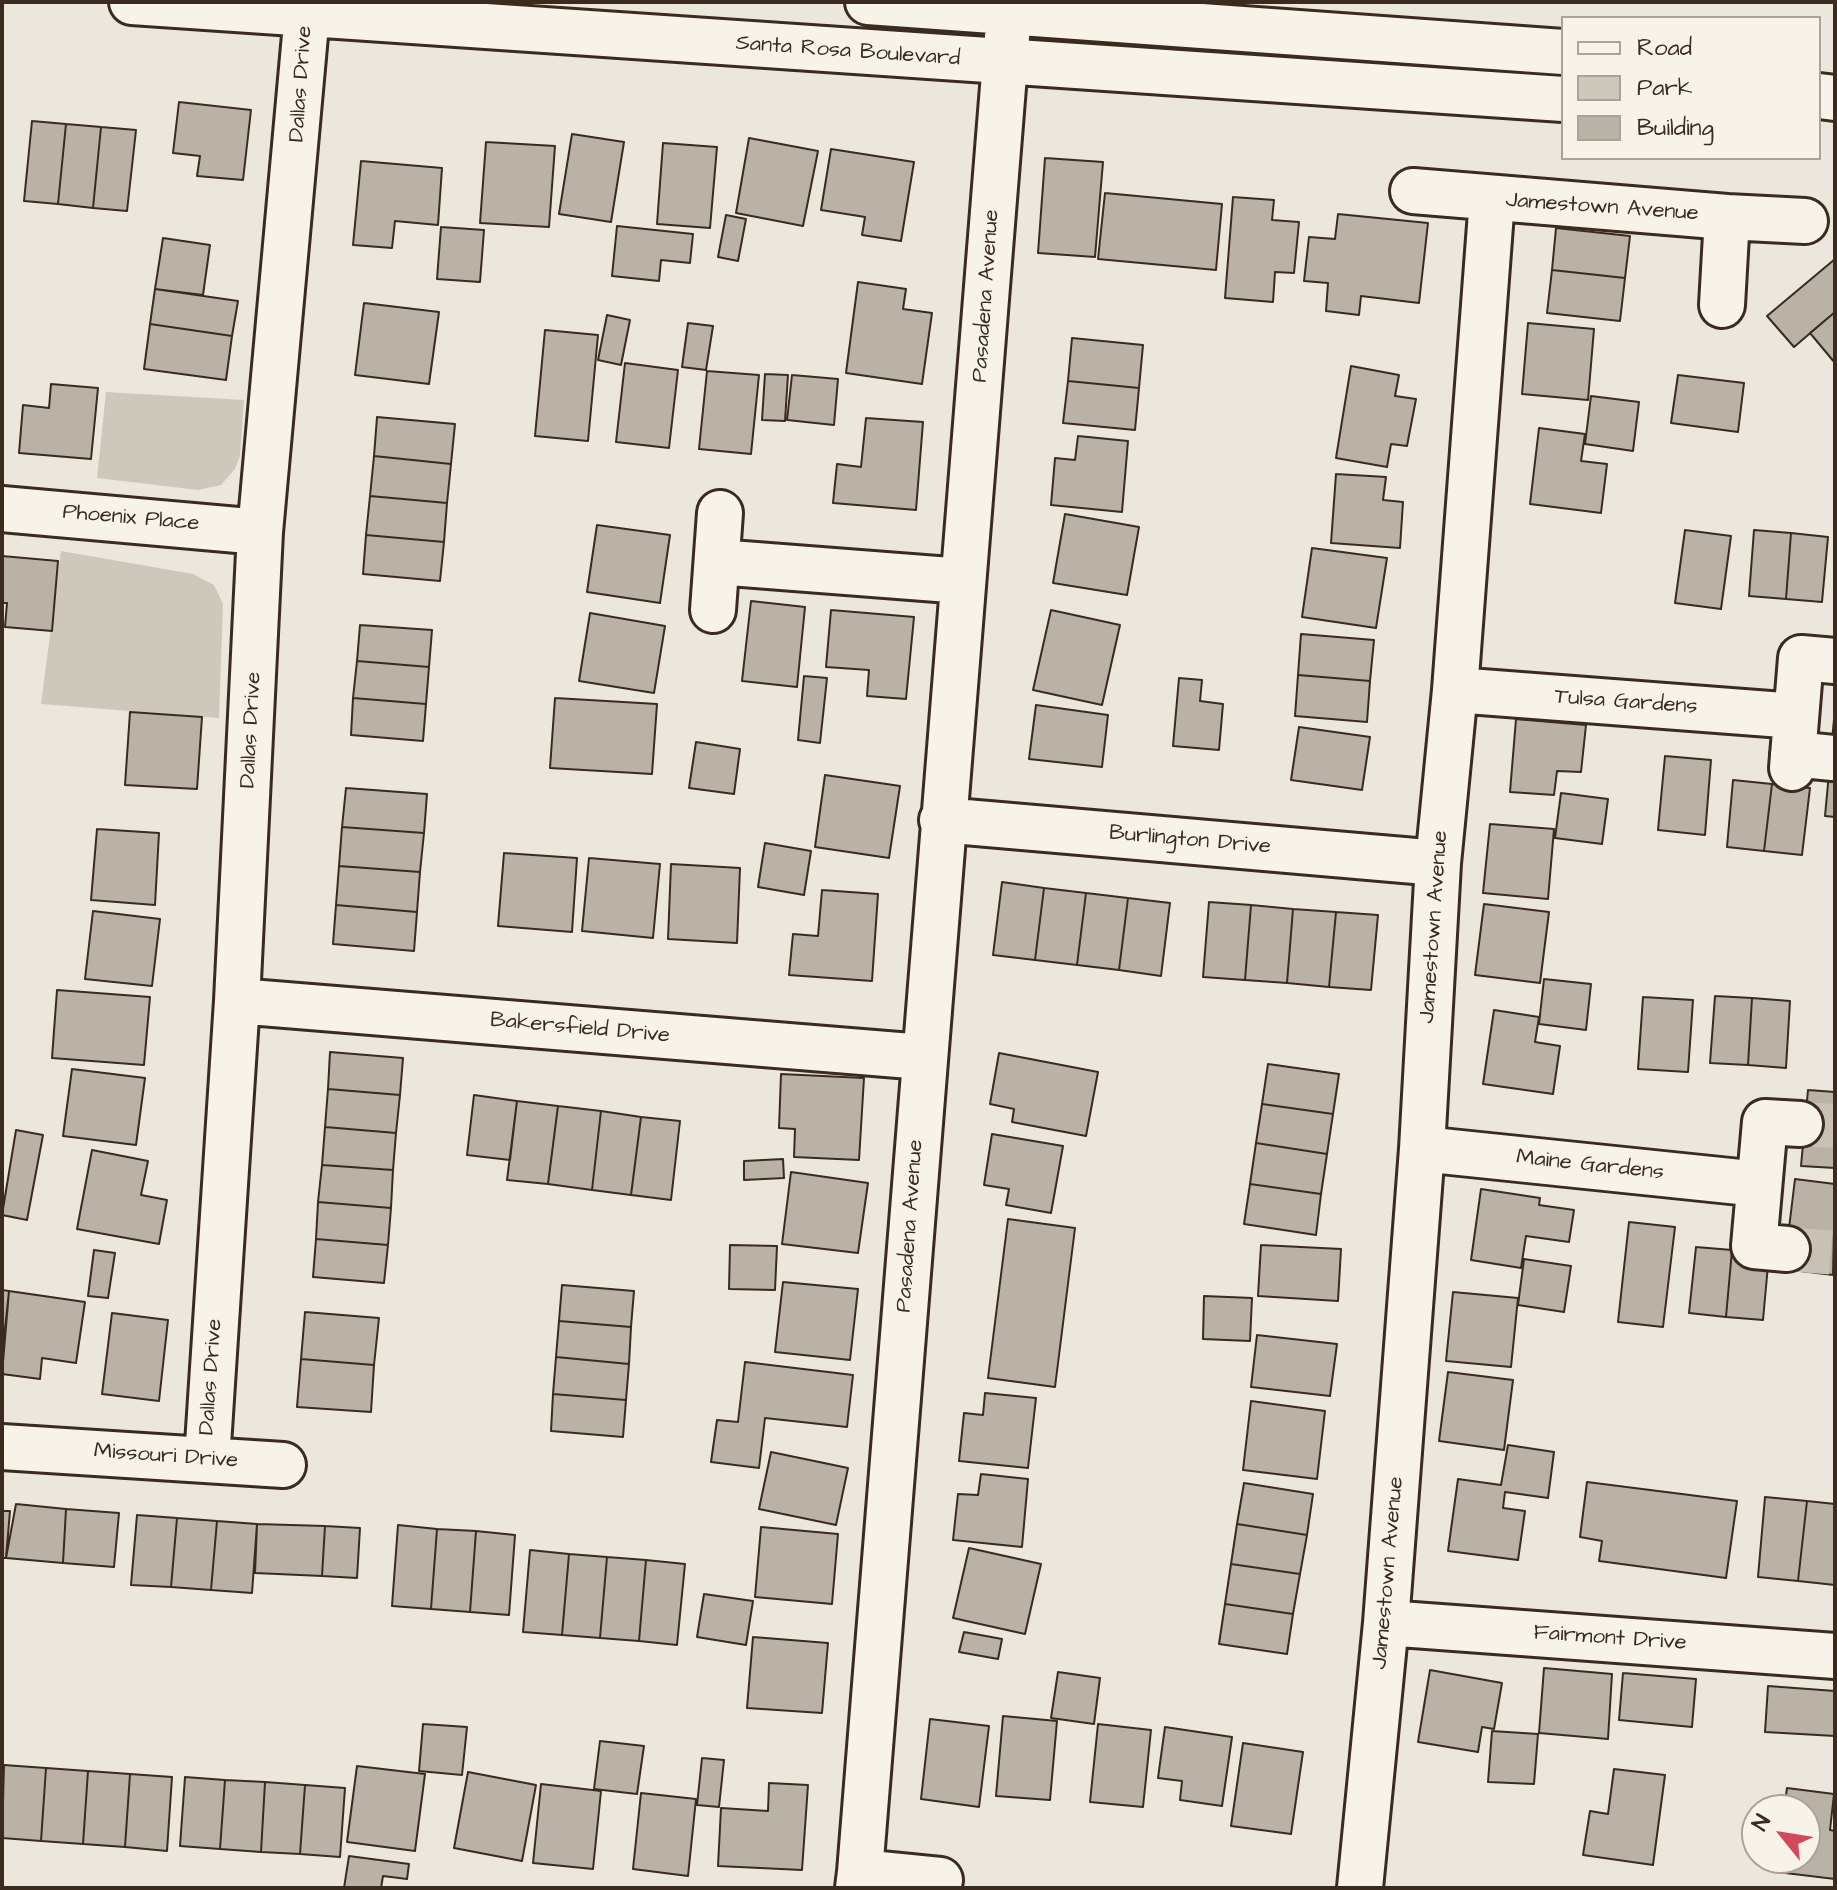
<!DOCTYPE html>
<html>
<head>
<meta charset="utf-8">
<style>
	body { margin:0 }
	#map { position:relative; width:1837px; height:1890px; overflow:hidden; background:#ece7dc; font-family:"Architects Daughter",sans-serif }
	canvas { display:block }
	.frame { position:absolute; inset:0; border:4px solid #3b2a1e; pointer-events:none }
	.legend { position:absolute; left:1561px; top:16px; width:260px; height:144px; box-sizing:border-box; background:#f7f3e8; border:2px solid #aca397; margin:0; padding:10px 14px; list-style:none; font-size:24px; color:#3b2a1e }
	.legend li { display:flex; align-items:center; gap:16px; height:40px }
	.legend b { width:40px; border:2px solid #aca397 }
	.north { position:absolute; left:1741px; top:1794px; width:80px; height:80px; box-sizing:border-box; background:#f7f3e8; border:2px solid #aca397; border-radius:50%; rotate:300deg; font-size:22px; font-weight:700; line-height:32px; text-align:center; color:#3b2a1e }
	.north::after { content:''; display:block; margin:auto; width:28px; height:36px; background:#d1495b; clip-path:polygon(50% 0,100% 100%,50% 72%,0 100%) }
</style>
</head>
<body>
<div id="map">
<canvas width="1837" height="1890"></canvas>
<div class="frame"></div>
<ul class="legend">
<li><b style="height:10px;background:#f7f3e8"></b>Road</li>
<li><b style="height:22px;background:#cec8bc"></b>Park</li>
<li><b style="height:22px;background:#bab2a7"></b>Building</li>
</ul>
<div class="north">N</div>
</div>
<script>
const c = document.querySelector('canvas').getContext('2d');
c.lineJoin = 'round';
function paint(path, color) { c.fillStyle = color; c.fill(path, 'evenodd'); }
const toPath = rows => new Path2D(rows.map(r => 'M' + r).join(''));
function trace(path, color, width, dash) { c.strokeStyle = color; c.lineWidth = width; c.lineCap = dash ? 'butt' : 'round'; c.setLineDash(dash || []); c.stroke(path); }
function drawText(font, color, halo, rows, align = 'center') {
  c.font = font + ' "Architects Daughter",sans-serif'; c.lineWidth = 6; c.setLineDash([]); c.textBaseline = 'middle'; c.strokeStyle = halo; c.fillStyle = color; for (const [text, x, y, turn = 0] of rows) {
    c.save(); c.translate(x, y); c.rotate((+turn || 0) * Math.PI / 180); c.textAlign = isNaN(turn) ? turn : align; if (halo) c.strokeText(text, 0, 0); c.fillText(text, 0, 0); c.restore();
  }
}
paint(toPath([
	[106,392,244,400,240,456,235,469,221,485,198,490,97,478],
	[61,551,193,574,214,585,223,604,219,718,41,704]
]), '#cec8bc');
const building = toPath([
	[179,102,251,110,243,180,197,176,200,156,173,153,179,102],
	[32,121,66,124,58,204,24,201,32,121],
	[66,124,101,127,93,208,58,204,66,124],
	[101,127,136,130,127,211,93,208,101,127],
	[572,134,624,142,611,222,559,214,572,134],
	[749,138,818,151,803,226,736,213,749,138],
	[486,142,555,146,549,227,480,223,486,142],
	[663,143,717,147,710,228,657,224,663,143],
	[831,149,914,162,901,241,862,235,865,217,821,210,831,149],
	[1045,158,1103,162,1095,257,1038,253,1045,158],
	[361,161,442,168,438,225,395,221,392,248,353,245,361,161],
	[1105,193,1222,204,1216,270,1098,259,1105,193],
	[1233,197,1274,200,1272,220,1299,222,1294,273,1275,272,1273,302,1225,298,1233,197],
	[1338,214,1428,223,1419,303,1361,296,1359,315,1326,311,1328,283,1304,281,1309,237,1335,239,1338,214],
	[726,215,746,219,738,261,718,257,726,215],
	[617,226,693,234,690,263,661,260,659,281,612,276,617,226],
	[441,227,484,230,480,282,437,279,441,227],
	[1556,228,1630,236,1625,278,1552,270,1556,228],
	[163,238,210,245,203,295,155,289,163,238],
	[1835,259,1835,312,1794,347,1767,316,1835,259],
	[1552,270,1625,278,1620,321,1547,313,1552,270],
	[858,282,906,289,903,309,932,313,922,384,846,373,858,282],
	[155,289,238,301,232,336,150,324,155,289],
	[364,303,439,312,429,384,355,375,364,303],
	[1835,312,1835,363,1810,333,1835,312],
	[607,315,630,320,621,365,598,360,607,315],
	[688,323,713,326,706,370,682,367,688,323],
	[1528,323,1594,329,1588,400,1522,394,1528,323],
	[150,324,232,336,226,380,144,369,150,324],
	[545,330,598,335,588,441,535,436,545,330],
	[1072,338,1143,345,1139,388,1068,381,1072,338],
	[625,363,678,370,669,448,616,442,625,363],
	[1351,366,1399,375,1395,396,1416,399,1407,446,1391,444,1387,467,1336,458,1351,366],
	[707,371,759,375,751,454,699,449,707,371],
	[765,374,788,375,785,421,762,420,765,374],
	[792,375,838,379,834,425,787,420,792,375],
	[1678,375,1744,383,1738,432,1671,423,1678,375],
	[1068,381,1139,388,1135,430,1063,423,1068,381],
	[51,384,98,388,91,459,19,453,23,405,49,408,51,384],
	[1591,396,1639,402,1633,451,1585,444,1591,396],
	[377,417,455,424,451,464,374,456,377,417],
	[866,418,923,422,916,510,833,503,837,464,861,467,866,418],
	[1539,428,1585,434,1581,461,1607,464,1601,513,1530,504,1539,428],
	[1078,436,1128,441,1122,512,1051,505,1055,458,1075,460,1078,436],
	[374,456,451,464,447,503,370,496,374,456],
	[1336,474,1386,477,1383,500,1403,502,1400,548,1331,543,1336,474],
	[370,496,447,503,444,542,366,535,370,496],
	[1065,514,1139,527,1127,595,1053,583,1065,514],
	[597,525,670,535,660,603,587,592,597,525],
	[1685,530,1731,536,1721,609,1675,603,1685,530],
	[1754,530,1791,533,1786,599,1749,596,1754,530],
	[1791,533,1828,537,1822,602,1786,599,1791,533],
	[366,535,444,542,440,581,363,574,366,535],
	[1312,548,1387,558,1376,628,1302,617,1312,548],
	[2,556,58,561,52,631,5,627,7,603,2,603,2,556],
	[751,601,805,607,797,687,742,681,751,601],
	[831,610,914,617,906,699,867,696,869,670,826,667,831,610],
	[1051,610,1120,625,1102,705,1033,690,1051,610],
	[590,613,665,626,654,693,579,681,590,613],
	[360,625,432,630,429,667,357,661,360,625],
	[1301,634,1374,640,1370,681,1298,675,1301,634],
	[357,661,429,667,426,704,353,698,357,661],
	[1298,675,1370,681,1367,722,1295,716,1298,675],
	[804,676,827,678,820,743,798,740,804,676],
	[1179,678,1202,680,1200,701,1223,704,1219,750,1173,746,1179,678],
	[353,698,426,704,423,741,351,735,353,698],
	[555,698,657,704,652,774,550,768,555,698],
	[1036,705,1108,715,1102,767,1029,759,1036,705],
	[130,712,202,717,197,789,125,785,130,712],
	[1516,719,1586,725,1581,772,1557,771,1554,795,1510,792,1516,719],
	[1834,719,1835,719,1835,817,1825,816,1834,719],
	[1299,727,1370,737,1362,790,1291,780,1299,727],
	[696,742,740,749,734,794,689,788,696,742],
	[1665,756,1711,760,1705,835,1658,830,1665,756],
	[825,775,900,786,889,858,815,847,825,775],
	[1733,780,1772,784,1764,851,1727,847,1733,780],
	[1772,784,1810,788,1802,855,1764,851,1772,784],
	[346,788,427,794,424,833,342,827,346,788],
	[1561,793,1608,799,1602,844,1555,838,1561,793],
	[1490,824,1554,829,1548,899,1483,893,1490,824],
	[342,827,424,833,420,872,339,866,342,827],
	[97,829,159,833,155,905,91,900,97,829],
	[765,843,811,851,804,895,758,887,765,843],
	[504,853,577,858,572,932,498,926,504,853],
	[589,858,660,864,653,938,582,931,589,858],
	[671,864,740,868,737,943,668,939,671,864],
	[339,866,420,872,417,912,336,905,339,866],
	[1002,882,1044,888,1035,960,993,955,1002,882],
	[1044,888,1086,893,1077,965,1035,960,1044,888],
	[822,890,878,894,872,981,789,975,793,934,818,936,822,890],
	[1086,893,1128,898,1119,970,1077,965,1086,893],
	[1128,898,1170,903,1161,976,1119,970,1128,898],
	[1209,902,1251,905,1245,980,1203,977,1209,902],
	[1484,904,1549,912,1540,983,1475,975,1484,904],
	[336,905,417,912,414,951,333,944,336,905],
	[1251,905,1293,909,1287,983,1245,980,1251,905],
	[1293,909,1336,912,1329,987,1287,983,1293,909],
	[93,911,160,919,152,986,85,979,93,911],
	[1336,912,1378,915,1371,990,1329,987,1336,912],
	[1544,979,1591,984,1586,1030,1539,1024,1544,979],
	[57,990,150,997,144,1065,52,1058,57,990],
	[1715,996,1752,998,1748,1065,1710,1063,1715,996],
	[1643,997,1693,1000,1688,1072,1638,1069,1643,997],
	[1752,998,1790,1001,1786,1068,1748,1065,1752,998],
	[1494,1010,1539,1017,1535,1042,1560,1046,1553,1094,1483,1084,1494,1010],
	[330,1052,403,1058,400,1095,328,1089,330,1052],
	[999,1053,1098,1072,1086,1136,1012,1122,1014,1109,990,1104,999,1053],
	[1268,1064,1339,1074,1333,1114,1262,1104,1268,1064],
	[72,1069,145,1078,136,1145,63,1136,72,1069],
	[781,1074,864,1078,859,1160,794,1157,795,1129,779,1128,781,1074],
	[328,1089,400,1095,396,1133,325,1127,328,1089],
	[1808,1090,1835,1092,1835,1168,1801,1166,1808,1090],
	[474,1095,517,1101,510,1160,467,1155,474,1095],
	[517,1101,558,1106,548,1184,507,1180,517,1101],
	[1262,1104,1333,1114,1327,1154,1256,1143,1262,1104],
	[558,1106,601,1111,592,1190,548,1184,558,1106],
	[601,1111,641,1117,631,1195,592,1190,601,1111],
	[641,1117,680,1121,671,1200,631,1195,641,1117],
	[325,1127,396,1133,393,1170,322,1165,325,1127],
	[16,1130,43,1135,27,1220,2,1215,16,1130],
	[992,1134,1063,1146,1051,1213,1006,1205,1009,1189,984,1185,992,1134],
	[1256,1143,1327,1154,1321,1194,1250,1184,1256,1143],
	[92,1150,148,1161,141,1195,167,1200,159,1244,77,1229,92,1150],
	[783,1159,784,1178,744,1180,744,1161,783,1159],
	[322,1165,393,1170,391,1208,318,1202,322,1165],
	[791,1172,868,1183,858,1253,782,1244,791,1172],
	[1795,1179,1835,1184,1833,1275,1784,1269,1795,1179],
	[1250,1184,1321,1194,1316,1235,1244,1224,1250,1184],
	[1481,1189,1540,1198,1539,1205,1574,1210,1569,1242,1526,1236,1521,1268,1471,1260,1481,1189],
	[318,1202,391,1208,388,1245,316,1239,318,1202],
	[1008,1219,1075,1228,1055,1387,988,1378,1008,1219],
	[1629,1222,1675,1227,1663,1327,1618,1322,1629,1222],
	[316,1239,388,1245,384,1283,313,1277,316,1239],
	[730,1245,777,1246,775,1290,729,1289,730,1245],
	[1261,1245,1341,1249,1338,1301,1258,1296,1261,1245],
	[1696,1247,1732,1250,1726,1317,1689,1313,1696,1247],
	[94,1250,115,1253,108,1298,88,1296,94,1250],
	[1732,1250,1769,1254,1763,1320,1726,1317,1732,1250],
	[1524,1259,1571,1266,1564,1312,1518,1305,1524,1259],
	[783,1282,858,1289,850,1360,775,1352,783,1282],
	[562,1285,634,1291,631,1327,559,1321,562,1285],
	[2,1290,9,1291,2,1357,2,1290],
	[9,1291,85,1302,76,1363,42,1358,40,1379,2,1374,9,1291],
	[1453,1292,1518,1298,1511,1367,1446,1361,1453,1292],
	[1204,1296,1252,1298,1250,1341,1203,1339,1204,1296],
	[305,1312,379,1318,374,1365,301,1359,305,1312],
	[112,1313,168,1320,159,1401,102,1394,112,1313],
	[559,1321,631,1327,629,1364,556,1357,559,1321],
	[1257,1335,1337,1344,1330,1396,1251,1387,1257,1335],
	[556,1357,629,1364,626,1400,553,1394,556,1357],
	[301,1359,374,1365,371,1412,297,1407,301,1359],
	[745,1362,853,1375,847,1427,765,1418,759,1468,711,1462,717,1420,738,1422,745,1362],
	[1448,1372,1513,1380,1504,1450,1439,1441,1448,1372],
	[985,1393,1036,1398,1028,1468,959,1461,964,1413,983,1415,985,1393],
	[553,1394,626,1400,623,1437,551,1431,553,1394],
	[1251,1401,1325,1411,1317,1479,1243,1470,1251,1401],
	[1508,1445,1554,1452,1548,1498,1505,1492,1503,1508,1525,1511,1518,1560,1448,1551,1458,1479,1501,1485,1508,1445],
	[771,1452,848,1468,836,1525,759,1509,771,1452],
	[981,1474,1028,1479,1022,1547,953,1540,958,1494,978,1495,981,1474],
	[1587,1482,1737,1501,1726,1578,1599,1561,1602,1541,1580,1537,1587,1482],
	[1244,1483,1313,1494,1307,1535,1237,1524,1244,1483],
	[1765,1497,1807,1501,1798,1581,1758,1577,1765,1497],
	[1807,1501,1835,1504,1835,1585,1798,1581,1807,1501],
	[16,1504,66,1509,63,1563,6,1558,16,1504],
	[66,1509,119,1513,114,1567,63,1563,66,1509],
	[2,1511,10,1511,6,1558,2,1558,2,1511],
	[137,1515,177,1518,171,1587,131,1585,137,1515],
	[177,1518,217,1521,211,1590,171,1587,177,1518],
	[217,1521,257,1524,252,1593,211,1590,217,1521],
	[257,1524,325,1526,322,1576,255,1573,257,1524],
	[1237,1524,1307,1535,1300,1574,1231,1564,1237,1524],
	[398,1525,437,1529,431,1609,392,1606,398,1525],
	[325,1526,360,1528,357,1578,322,1576,325,1526],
	[761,1527,838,1534,832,1604,755,1597,761,1527],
	[437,1529,476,1531,470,1612,431,1609,437,1529],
	[476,1531,515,1535,509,1615,470,1612,476,1531],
	[969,1548,1041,1564,1025,1634,953,1618,969,1548],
	[530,1550,569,1554,562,1635,523,1632,530,1550],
	[569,1554,607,1557,600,1638,562,1635,569,1554],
	[607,1557,646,1560,639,1641,600,1638,607,1557],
	[646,1560,685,1564,677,1645,639,1641,646,1560],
	[1231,1564,1300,1574,1293,1614,1225,1604,1231,1564],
	[704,1594,753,1601,746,1645,697,1637,704,1594],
	[1225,1604,1293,1614,1287,1654,1219,1644,1225,1604],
	[964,1632,1002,1639,998,1659,959,1652,964,1632],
	[753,1637,828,1643,822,1713,747,1708,753,1637],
	[1544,1668,1612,1674,1608,1739,1539,1733,1544,1668],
	[1430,1670,1502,1683,1494,1729,1482,1727,1478,1752,1418,1742,1430,1670],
	[1058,1672,1100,1678,1094,1724,1051,1718,1058,1672],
	[1623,1673,1696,1679,1692,1727,1619,1720,1623,1673],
	[1768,1686,1835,1691,1835,1736,1765,1732,1768,1686],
	[1003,1716,1057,1721,1050,1800,996,1796,1003,1716],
	[930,1719,989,1726,979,1807,921,1799,930,1719],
	[423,1724,467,1727,462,1775,419,1771,423,1724],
	[1098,1724,1151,1730,1143,1807,1090,1802,1098,1724],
	[1165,1727,1232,1737,1222,1806,1180,1800,1182,1781,1158,1778,1165,1727],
	[1492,1731,1538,1734,1534,1784,1488,1782,1492,1731],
	[600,1741,644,1746,637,1794,594,1789,600,1741],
	[1243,1743,1303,1752,1291,1834,1231,1826,1243,1743],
	[702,1758,724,1760,719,1807,697,1805,702,1758],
	[4,1765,46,1768,41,1841,2,1838,4,1765],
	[357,1766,425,1774,415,1851,347,1842,357,1766],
	[46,1768,88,1771,83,1844,41,1841,46,1768],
	[1614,1769,1665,1775,1653,1865,1583,1855,1590,1811,1608,1814,1614,1769],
	[88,1771,130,1774,125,1847,83,1844,88,1771],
	[468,1772,536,1785,522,1861,454,1848,468,1772],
	[130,1774,172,1777,167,1851,125,1847,130,1774],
	[185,1777,225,1780,220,1849,180,1846,185,1777],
	[225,1780,265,1782,261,1852,220,1849,225,1780],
	[265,1782,305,1785,300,1854,261,1852,265,1782],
	[769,1783,808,1785,802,1870,718,1866,721,1808,768,1811,769,1783],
	[541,1784,601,1791,593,1869,533,1863,541,1784],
	[305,1785,345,1788,340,1857,300,1854,305,1785],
	[1787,1788,1834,1794,1830,1830,1835,1831,1835,1879,1777,1872,1778,1858,1805,1858,1805,1810,1784,1810,1787,1788],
	[641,1793,696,1799,688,1876,633,1869,641,1793],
	[349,1856,409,1864,407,1879,383,1876,381,1888,344,1888,349,1856]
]);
paint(building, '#bab2a7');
trace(building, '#3b2a1e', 2);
trace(toPath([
	[1800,1124,1835,1126],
	[1787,1249,1835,1253]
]), '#c9c1b6', 44, [44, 22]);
const minor = toPath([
	[132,2,1563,99],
	[868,2,1563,52],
	[1819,96,1835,98],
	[1413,191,1727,217,1722,305],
	[1727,217,1805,221],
	[2,509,260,532],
	[717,562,963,581],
	[713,610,720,513],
	[1455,690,1796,716],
	[1793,754,1833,758],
	[1792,768,1801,658,1835,661],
	[942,820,1438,863],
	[237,1001,923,1057],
	[1422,1149,1759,1184],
	[1787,1249,1754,1246,1765,1122,1800,1124],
	[2,1447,283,1465],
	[207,1460,237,1001,260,532,308,2],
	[1386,1623,1835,1656],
	[860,1872,1009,12],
	[858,1888,860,1872,940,1880],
	[1360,1888,1386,1623,1422,1149,1438,863,1455,690,1492,199]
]);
trace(minor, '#3b2a1e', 50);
trace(minor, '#f7f3e8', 44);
drawText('22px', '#3b2a1e', '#f7f3e8', [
	["Santa Rosa Boulevard",848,52,4],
	["Dallas Drive",302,84,-86],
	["Jamestown Avenue",1602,208,4],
	["Pasadena Avenue",987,296,-86],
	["Phoenix Place",131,519,5],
	["Tulsa Gardens",1626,703,4],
	["Dallas Drive",252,730,-87],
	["Burlington Drive",1190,841,5],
	["Jamestown Avenue",1435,927,-86],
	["Bakersfield Drive",580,1029,5],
	["Maine Gardens",1590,1166,6],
	["Pasadena Avenue",911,1226,-86],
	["Dallas Drive",212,1377,-86],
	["Missouri Drive",166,1457,4],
	["Jamestown Avenue",1389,1573,-85],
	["Fairmont Drive",1610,1639,4]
]);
</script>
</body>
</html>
